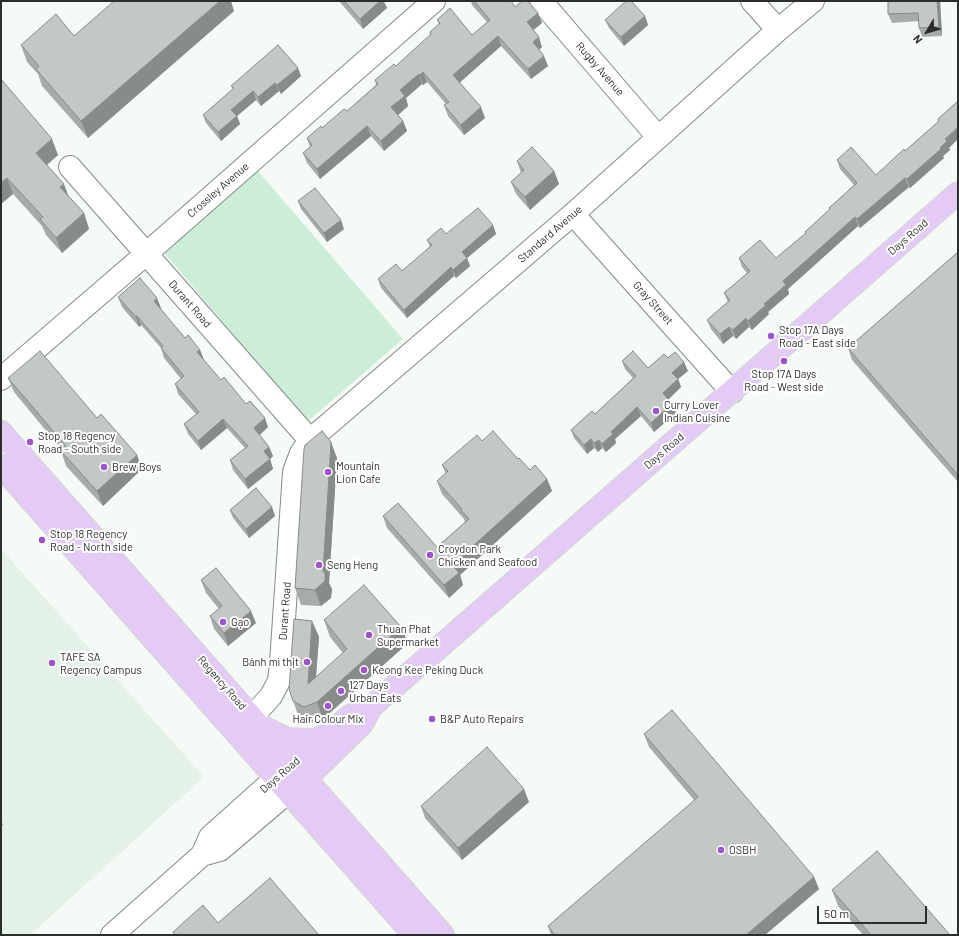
<!DOCTYPE html>
<html>
<head>
<meta charset="utf-8">
<style>
	body { margin:0 }
	#map { position:relative; width:959px; height:936px; overflow:hidden; background:#f5faf6; font-family:Barlow,sans-serif }
	canvas { display:block }
	.frame { position:absolute; inset:0; border:2px solid #2c2e2c; pointer-events:none }
	.north { position:absolute; left:907px; top:12px; width:40px; height:40px; -webkit-text-stroke:3px #fff; paint-order:stroke; rotate:232deg; font-size:11px; font-weight:700; line-height:16px; text-align:center; color:#2c2e2c }
	.north::after { content:''; display:block; margin:auto; width:14px; height:18px; background:#2c2e2c; clip-path:polygon(50% 0,100% 100%,50% 72%,0 100%) }
	.scale { position:absolute; left:817px; top:906px; width:110px; height:18px; box-sizing:border-box; border:2px solid #2c2e2c; border-top:0; padding-left:5px; font-size:12px; line-height:14px; white-space:nowrap; color:#2c2e2c; -webkit-text-stroke:3px #fff; paint-order:stroke }
</style>
</head>
<body>
<div id="map">
<canvas width="959" height="936"></canvas>
<div class="frame"></div>
<div class="north">N</div>
<div class="scale">50 m</div>
</div>
<script>
const c = document.querySelector('canvas').getContext('2d');
c.lineJoin = 'round';
function paint(path, color) { c.fillStyle = color; c.fill(path, 'evenodd'); }
const toPath = rows => new Path2D(rows.map(r => 'M' + r).join(''));
function trace(path, color, width, dash) { c.strokeStyle = color; c.lineWidth = width; c.lineCap = dash ? 'butt' : 'round'; c.setLineDash(dash || []); c.stroke(path); }
function drawText(font, color, halo, rows, align = 'center') {
  c.font = font + ' Barlow,sans-serif'; c.lineWidth = 4; c.setLineDash([]); c.textBaseline = 'middle'; c.strokeStyle = halo; c.fillStyle = color; for (const [text, x, y, turn = 0] of rows) {
    c.save(); c.translate(x, y); c.rotate((+turn || 0) * Math.PI / 180); c.textAlign = isNaN(turn) ? turn : align; if (halo) c.strokeText(text, 0, 0); c.fillText(text, 0, 0); c.restore();
  }
}
paint(toPath([
	[1,549,204,777,30,935,1,935]
]), '#e4f1e8');
paint(toPath([
	[257,170,403,339,307,422,162,250]
]), '#cceed8');
const minor = toPath([
	[541,1,658,137],
	[752,1,778,30],
	[70,167,310,440],
	[573,214,732,392],
	[1,379,146,254,434,1],
	[252,717,271,696,279,681,281,663,294,472,301,453,310,440,573,214,778,30,813,1],
	[202,855,210,837,276,778],
	[112,935,202,855,220,850,288,792]
]);
const major = toPath([
	[1,432,443,935],
	[1,466,414,935],
	[265,728,287,739,314,740,327,735],
	[276,778,292,763,304,754,350,716,370,708,958,193],
	[294,787,317,768,362,724,369,711]
]);
trace(minor, '#858a87', 24);
trace(major, '#d5d5d5', 24);
trace(minor, '#fff', 22);
trace(major, '#e3cbf5', 22);
paint(toPath([
	[339,1,385,1,384,2,387,8,363,29],
	[471,1,511,1,515,7,538,13,542,23,533,30,542,47,539,50,548,66,531,79,501,46,460,82,485,118,464,135,448,116,444,105,446,104,427,82,423,85,422,84,406,98,408,106,398,115,403,121,407,131,384,151,371,136,320,179,307,163,303,153,310,147,307,138,347,111,376,85,375,80,396,66,431,35,430,32,439,25,437,20,472,35,487,22,472,5],
	[888,1,940,1,942,36,922,37,919,28,919,21,892,23,888,14],
	[234,11,88,138,42,86,38,74,27,62,21,45,74,36],
	[645,16,648,25,624,46,609,28,605,20],
	[301,76,281,94,279,91,261,106,256,100,237,116,240,124,221,141,206,123,203,115,233,89,231,86],
	[1,79,58,155,47,165,69,197,84,213,89,229,62,253,46,235,42,226,13,194,1,204],
	[958,101,949,148,950,150,943,156,944,158,910,188,909,187,860,228,858,226,788,289,789,294,768,312,769,314,752,330,749,327,736,339,733,336,723,344,711,329,707,320,728,302,724,293,747,273,742,267,739,258,776,258,805,234,805,232,830,209,829,208,854,185,840,169,837,160,876,175,905,151,939,121,938,119],
	[517,161,554,171,559,184,530,210,516,194,511,182,521,173],
	[298,201,344,229,327,242,301,209],
	[493,225,496,234,467,258,470,266,456,278,454,276,407,318,381,288,378,279,402,271,430,247,427,240,446,234],
	[958,252,958,482,852,360,848,348],
	[118,297,161,308,160,309,185,338,200,350,204,360,221,380,246,404,268,427,260,435,269,447,273,456,270,459,273,469,248,489,233,470,230,460,245,448,227,428,201,450,188,434,184,424,196,414,178,394,175,384,181,379,164,358,161,348,141,325,139,327,122,307],
	[668,358,688,371,678,379,681,387,668,399,672,404,676,413,654,432,641,416,615,439,616,443,606,452,602,448,598,452,594,448,587,454,574,438,571,430,595,414,633,378,625,369,622,361,648,368],
	[8,378,142,469,103,506,66,466,61,451,62,450,14,392],
	[482,441,518,459,530,470,547,479,552,491,460,575,463,585,449,598,387,528,383,516,437,547,465,522,464,519,442,494,437,481,446,474,442,465],
	[337,458,329,583,332,589,331,598,321,606,301,605,295,588],
	[272,507,275,516,249,538,233,518,230,510],
	[201,580,256,623,228,646,214,629,210,616,219,609,206,593],
	[324,620,401,627,408,643,323,719,310,723,299,718,289,689,312,621,319,637,316,677,343,653,330,637],
	[644,734,814,877,819,889,765,935,551,935,548,926,695,801,649,747],
	[529,802,462,860,425,818,421,806],
	[832,890,950,935,863,935,838,906]
]), '#a8aca9');
paint(toPath([
	[220,1,231,1,234,11,88,138,81,121],
	[380,1,385,1,384,2,387,8,363,29,360,19],
	[937,1,940,1,942,36,939,27],
	[538,13,542,23,530,33,527,22],
	[645,16,648,25,624,46,621,37],
	[498,36,501,46,457,85,453,75],
	[539,37,542,47,536,52,533,42],
	[544,56,548,66,531,79,528,69],
	[298,68,301,76,281,94,277,85],
	[423,72,427,82,423,85,420,75],
	[419,74,422,84,406,98,408,106,395,118,391,107,400,90],
	[275,83,279,91,261,106,258,97],
	[253,91,256,100,237,116,240,124,221,141,218,132,231,110],
	[481,107,485,118,464,135,461,125],
	[403,121,407,131,384,151,381,141],
	[367,126,371,136,320,179,317,169],
	[958,127,958,139,949,148,950,150,943,156,944,158,910,188,907,179],
	[52,139,58,155,42,169,36,153],
	[554,171,559,184,530,210,525,197],
	[7,178,13,194,1,204,1,183],
	[905,178,909,187,860,228,857,219],
	[64,184,70,200,60,187],
	[84,213,89,229,62,253,56,238],
	[855,217,858,226,788,289,789,294,768,312,769,314,752,330,748,321,783,281],
	[341,220,344,229,327,242,324,233],
	[493,225,496,234,467,258,470,266,456,278,453,270,462,252],
	[451,267,454,276,407,318,404,310],
	[157,298,161,308,158,311,154,301],
	[137,316,141,325,139,327,136,317],
	[746,318,749,327,736,339,733,330],
	[729,327,733,336,723,344,720,334],
	[200,350,204,360,197,352],
	[684,362,688,371,678,379,681,387,666,402,663,393,672,373],
	[672,404,676,413,654,432,651,423],
	[637,407,641,416,615,439,616,443,606,452,602,444,611,432],
	[265,418,268,427,257,437,254,428],
	[223,419,227,428,201,450,198,441],
	[591,439,594,448,587,454,584,445],
	[599,440,602,448,598,452,594,443],
	[331,442,337,458,329,583,332,589,331,598,321,606,315,590,323,572],
	[269,447,273,456,270,459,273,469,248,489,245,479,264,451],
	[137,455,142,469,103,506,97,491],
	[547,479,552,491,460,575,463,585,449,598,444,585,452,565],
	[272,507,275,516,249,538,246,529],
	[251,611,256,623,228,646,224,633],
	[312,621,319,637,314,701,308,684],
	[401,627,408,643,323,719,317,702],
	[524,789,529,802,462,860,458,848],
	[1,820,3,825,1,826],
	[814,877,819,889,765,935,746,935]
]), '#888c89');
const building = toPath([
	[114,1,220,1,81,121,36,69,39,66,21,45,56,14,74,36,114,1],
	[344,1,380,1,360,19,344,1],
	[474,1,511,1,515,7,522,1,528,1,538,13,527,22,539,37,533,42,544,56,528,69,498,36,453,75,481,107,461,125,444,105,449,102,423,72,420,75,419,74,400,90,405,96,391,107,403,121,381,141,367,126,317,169,303,153,312,145,307,138,321,126,322,128,344,109,347,111,378,84,375,80,394,64,396,66,431,34,430,32,440,23,437,20,450,8,472,35,490,20,474,1],
	[626,1,631,1,645,16,621,37,605,20,626,1],
	[888,1,937,1,939,27,919,28,918,13,888,14,888,1],
	[278,45,298,68,277,85,275,83,258,97,253,91,231,110,237,116,218,132,203,115,234,88,231,86,278,45],
	[1,79,52,139,36,153,64,184,60,187,84,213,56,238,40,219,43,217,7,178,1,183,1,79],
	[958,101,958,127,945,139,947,141,940,148,941,149,907,179,905,178,857,219,855,217,783,281,786,285,764,304,766,305,748,321,746,318,733,330,729,327,720,334,707,320,730,300,724,293,750,271,739,258,760,240,776,258,806,233,805,232,830,209,829,208,857,183,837,160,851,147,876,175,904,149,905,151,939,121,938,119,958,101],
	[532,147,554,171,525,197,511,182,524,170,517,161,532,147],
	[315,188,341,220,324,233,298,201,315,188],
	[478,208,493,225,462,252,467,258,453,270,451,267,404,310,378,279,396,264,402,271,432,245,427,240,441,228,446,234,478,208],
	[958,252,958,475,848,348,958,252],
	[140,278,157,298,154,301,185,338,188,335,200,350,197,352,221,380,224,377,246,404,250,401,265,418,254,428,269,447,264,451,270,459,245,479,230,460,248,446,223,419,198,441,184,424,199,412,175,384,184,376,161,348,163,346,137,316,136,317,118,297,140,278],
	[40,351,97,418,101,414,137,455,97,491,61,451,66,446,8,378,40,351],
	[633,351,648,368,664,354,668,358,675,352,684,362,672,373,678,379,663,393,672,404,651,423,637,407,611,432,613,434,602,444,599,440,594,443,591,439,584,445,571,430,592,411,595,414,636,376,622,361,633,351],
	[322,431,331,442,323,572,325,572,325,581,315,590,295,588,304,449,305,445,322,431],
	[493,431,518,459,519,458,530,470,535,465,547,479,452,565,459,573,444,585,383,516,398,503,437,547,469,519,461,510,462,509,437,481,448,471,442,465,477,435,482,441,493,431],
	[256,488,272,507,246,529,230,510,256,488],
	[216,568,251,611,224,633,210,616,222,606,201,580,216,568],
	[364,585,401,627,317,702,304,707,293,701,289,689,294,619,312,621,308,684,347,649,324,620,364,585],
	[672,710,814,877,746,935,555,935,548,926,698,797,644,734,672,710],
	[487,747,524,789,458,848,421,806,487,747],
	[877,851,950,935,871,935,832,890,877,851],
	[270,878,319,935,175,935,173,932,203,905,218,923,270,878]
]);
paint(building, '#c3c8c4');
trace(building, '#888c89', 1);
for (const [x, y, r, color] of [
	[771,336,4,"#9b55c9"],
	[784,361,4,"#9b55c9"],
	[656,411,4,"#9b55c9"],
	[30,442,4,"#9b55c9"],
	[104,467,4,"#9b55c9"],
	[328,472,4,"#9b55c9"],
	[42,540,4,"#9b55c9"],
	[430,555,4,"#9b55c9"],
	[319,565,4,"#9b55c9"],
	[223,622,4,"#9b55c9"],
	[369,635,4,"#9b55c9"],
	[307,662,4,"#9b55c9"],
	[52,663,4,"#9b55c9"],
	[364,670,4,"#9b55c9"],
	[341,691,4,"#9b55c9"],
	[328,706,4,"#9b55c9"],
	[432,719,4,"#9b55c9"],
	[721,850,4,"#9b55c9"]
]) { const dot = new Path2D(); dot.arc(x, y, r, 0, 2 * Math.PI); c.fillStyle = color; c.fill(dot); trace(dot, '#fff', 1.5); }
drawText('11px', '#2c2e2c', '#fff', [
	["Rugby Avenue",600,69,49],
	["Crossley Avenue",218,190,-41],
	["Standard Avenue",550,234,-41],
	["Days Road",908,237,-41],
	["Gray Street",653,303,48],
	["Durant Road",190,304,49],
	["Days Road",664,451,-41],
	["Durant Road",285,611,-86],
	["Regency Road",222,683,49],
	["Days Road",280,775,-41]
]);
drawText('11px', '#2c2e2c', '#fff', [
	["Stop 17A Days",779,330],
	["Road - East side",779,343],
	["Stop 17A Days",784,374,"center"],
	["Road - West side",784,387,"center"],
	["Curry Lover",664,405],
	["Indian Cuisine",664,418],
	["Stop 18 Regency",38,436],
	["Road - South side",38,449],
	["Mountain",336,466],
	["Lion Cafe",336,479],
	["Brew Boys",112,467],
	["Stop 18 Regency",50,534],
	["Road - North side",50,547],
	["Croydon Park",438,549],
	["Chicken and Seafood",438,562],
	["Seng Heng",327,565],
	["Gạo",231,622],
	["Thuan Phat",377,629],
	["Supermarket",377,642],
	["TAFE SA",60,657],
	["Regency Campus",60,670],
	["Bánh mì thịt",299,662,"right"],
	["Keong Kee Peking Duck",372,670],
	["127 Days",349,685],
	["Urban Eats",349,698],
	["Hair Colour Mix",328,719,"center"],
	["B&P Auto Repairs",440,719],
	["OSBH",729,850]
], 'left');
</script>
</body>
</html>
